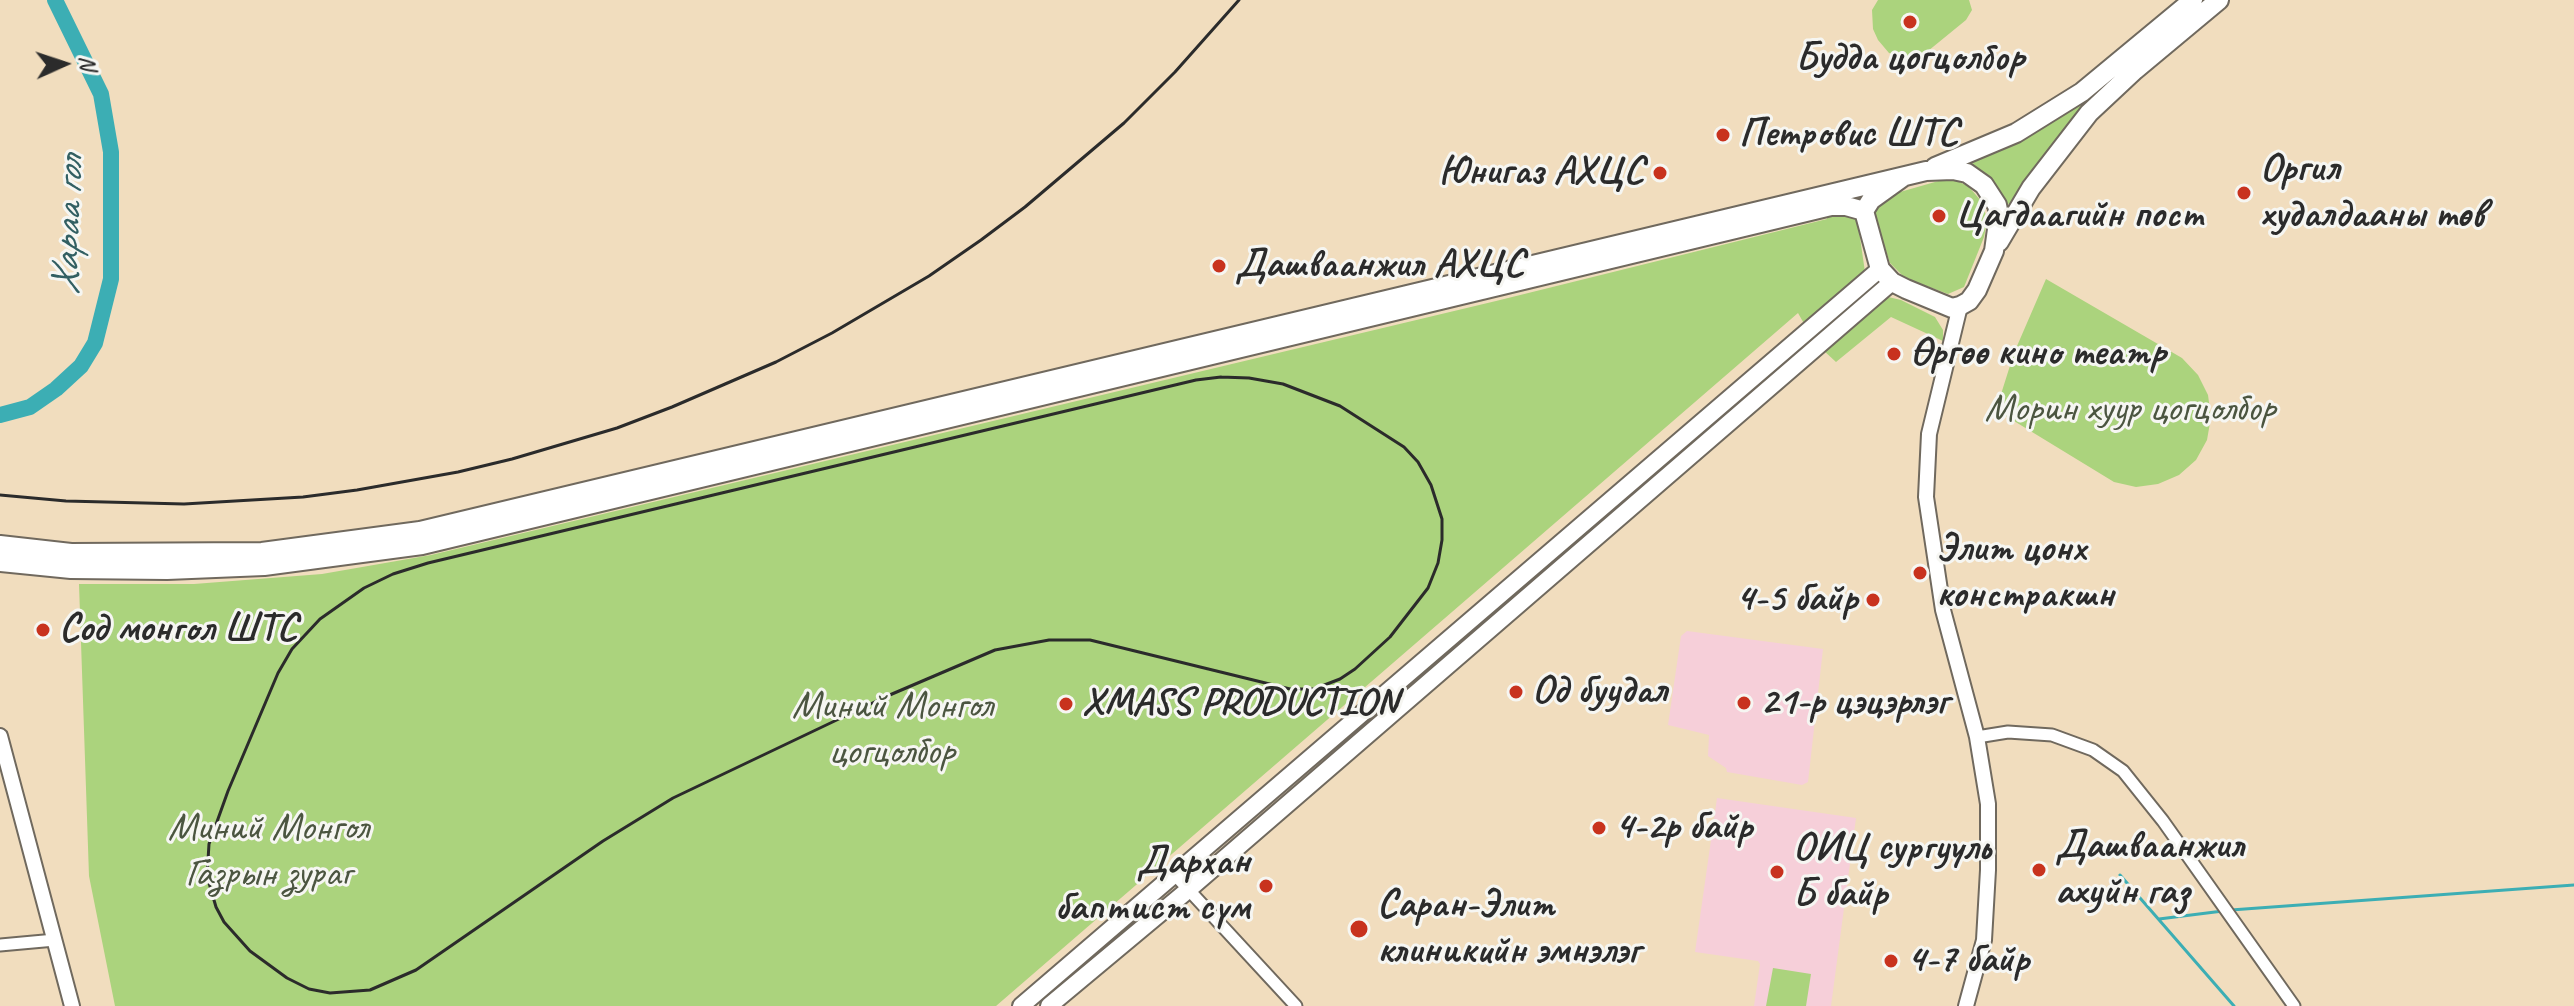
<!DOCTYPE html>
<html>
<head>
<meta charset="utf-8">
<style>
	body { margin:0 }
	#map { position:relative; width:2574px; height:1006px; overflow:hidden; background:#f1ddbe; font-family:Caveat,sans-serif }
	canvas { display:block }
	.north { position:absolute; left:24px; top:24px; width:80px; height:80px; -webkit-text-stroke:6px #f6f6f2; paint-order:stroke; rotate:87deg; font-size:22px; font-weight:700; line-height:32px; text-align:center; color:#2b2b2b }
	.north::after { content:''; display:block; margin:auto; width:28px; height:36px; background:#2b2b2b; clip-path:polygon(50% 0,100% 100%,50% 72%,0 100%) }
</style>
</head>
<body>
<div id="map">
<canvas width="2574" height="1006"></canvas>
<div class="north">N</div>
</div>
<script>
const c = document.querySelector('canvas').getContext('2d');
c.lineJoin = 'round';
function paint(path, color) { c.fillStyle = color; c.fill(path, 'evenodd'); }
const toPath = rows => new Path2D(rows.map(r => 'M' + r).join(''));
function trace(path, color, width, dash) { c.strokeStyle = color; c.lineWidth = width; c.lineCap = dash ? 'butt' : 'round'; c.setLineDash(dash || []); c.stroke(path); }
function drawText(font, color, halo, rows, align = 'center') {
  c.font = font + ' Caveat,sans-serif'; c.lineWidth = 6; c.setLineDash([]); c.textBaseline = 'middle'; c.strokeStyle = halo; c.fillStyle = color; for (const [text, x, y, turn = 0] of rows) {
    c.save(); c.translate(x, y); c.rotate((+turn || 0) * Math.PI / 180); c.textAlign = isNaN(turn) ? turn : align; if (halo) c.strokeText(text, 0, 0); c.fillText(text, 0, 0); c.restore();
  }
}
paint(toPath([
	[1687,631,1823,649,1808,782,1802,785,1727,772,1726,768,1708,756,1709,735,1668,725,1681,636],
	[1717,798,1856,818,1831,1006,1754,1006,1760,964,1758,961,1695,952]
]), '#f6cfd9');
paint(toPath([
	[1878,0,1969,0,1972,10,1966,20,1928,51,1921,56,1907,59,1889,53,1878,40,1873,29,1872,10],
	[2201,0,2208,0,2011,205,2004,202,1997,187,1973,166,1972,159],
	[1942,180,1957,181,1968,186,1983,203,1987,221,1984,237,1964,287,1948,294,1913,281,1902,275,1890,263,1875,218,1876,207,1893,194],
	[1841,208,1857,217,1865,272,1806,327,1798,313,996,1006,115,1006,89,876,79,584,194,584,322,574,431,555,1496,301,1827,219,1825,212],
	[2046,279,2182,358,2198,375,2208,395,2211,417,2207,440,2196,460,2179,475,2158,484,2136,487,2114,482,1996,410,2014,353],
	[1884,296,1901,300,1935,317,1943,330,1943,341,1891,317,1836,362,1823,350],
	[1773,968,1811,974,1806,1006,1766,1006]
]), '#abd37d');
trace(toPath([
	[2120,875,2234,1006],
	[2231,910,2574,885],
	[2159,919,2223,911]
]), '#3caeb4', 3);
trace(toPath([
	[0,415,30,407,56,389,81,366,95,343,111,279,111,152,101,94,55,0]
]), '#3caeb4', 16);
const minor = toPath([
	[1977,737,2008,732,2052,735,2093,750,2123,771,2163,821,2294,1006],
	[1175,875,1296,1006],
	[0,945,55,940]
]);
const tertiary = toPath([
	[1960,306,1929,434,1926,497,1943,610,1977,737,1988,804,1988,870,1984,940,1966,1006],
	[0,736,72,1006]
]);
const secondary = toPath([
	[1021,1006,1880,269],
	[1049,1006,1188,890,1892,282]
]);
const trunk = toPath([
	[1935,167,2016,133,2082,92,2193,0],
	[1999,242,2031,188,2089,113,2135,70,2219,0],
	[0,545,71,553,262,552,420,531,1926,171,1953,170,1967,173,1984,185,1997,205,1999,215,1994,251,1977,290,1969,301,1960,306,1952,308,1906,289,1892,282,1880,269,1864,211,1871,200,1903,177],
	[0,562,71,569,167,570,264,566,422,545,1831,206,1846,206,1864,211]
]);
trace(minor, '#70695e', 15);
trace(tertiary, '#70695e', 18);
trace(secondary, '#70695e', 20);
trace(trunk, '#70695e', 22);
trace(minor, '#fff', 11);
trace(tertiary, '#fff', 14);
trace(secondary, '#fff', 16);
trace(trunk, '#fff', 18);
trace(toPath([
	[1221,377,1249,378,1283,384,1340,406,1404,447,1418,462,1431,485,1442,519,1442,540,1438,563,1428,588,1390,637,1355,669,1340,679,1314,689,1290,689,1090,640,1049,640,995,650,885,697,673,798,603,841,416,970,370,990,330,993,309,989,287,978,250,951,224,922,216,907,207,876,209,844,228,791,278,673,292,649,320,619,364,588,393,574,428,563,1196,380,1221,377],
	[0,495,66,501,184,504,303,497,357,490,458,472,512,459,617,428,672,407,776,362,832,333,929,276,981,240,1025,207,1124,123,1175,72,1239,0]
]), '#2b2b2b', 3);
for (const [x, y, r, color] of [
	[1910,22,8,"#c8321e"],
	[1723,135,8,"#c8321e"],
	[1660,173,8,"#c8321e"],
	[2244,193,8,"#c8321e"],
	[1939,216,8,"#c8321e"],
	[1219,266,8,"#c8321e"],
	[1894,354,8,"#c8321e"],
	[1920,573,8,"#c8321e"],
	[1873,600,8,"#c8321e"],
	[43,630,8,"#c8321e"],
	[1516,692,8,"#c8321e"],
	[1744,703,8,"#c8321e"],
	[1066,704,8,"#c8321e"],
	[1599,828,8,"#c8321e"],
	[2039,870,8,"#c8321e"],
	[1777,872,8,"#c8321e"],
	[1266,886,8,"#c8321e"],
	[1359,929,10,"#c8321e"],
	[1891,961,8,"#c8321e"]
]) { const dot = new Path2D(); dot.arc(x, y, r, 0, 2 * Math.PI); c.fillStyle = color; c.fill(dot); trace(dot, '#f6f6f2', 3); }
drawText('bold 40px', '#2b2b2b', '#f6f6f2', [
	["Будда цогцолбор",1910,59,"center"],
	["Петровис ШТС",1739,135],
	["Оргил",2260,170],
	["худалдааны төв",2260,216],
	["Юнигаз АХЦС",1644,173,"right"],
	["Цагдаагийн пост",1955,216],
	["Дашваанжил АХЦС",1235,266],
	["Өргөө кино театр",1910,354],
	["Элит цонх",1936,550],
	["констракшн",1936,596],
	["4-5 байр",1857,600,"right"],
	["Сод монгол ШТС",59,630],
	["Од буудал",1532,692],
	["21-р цэцэрлэг",1760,703],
	["XMASS PRODUCTION",1082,704],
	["4-2р байр",1615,828],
	["Дашваанжил",2055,847],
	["ахуйн газ",2055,893],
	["ОИЦ сургууль",1793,849],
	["Б байр",1793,895],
	["Дархан",1250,863,"right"],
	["баптист сүм",1250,909,"right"],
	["Саран-Элит",1377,906],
	["клиникийн эмнэлэг",1377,952],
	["4-7 байр",1907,961]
], 'left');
drawText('40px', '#4b5540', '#f6f6f2', [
	["Морин хуур цогцолбор",2130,410],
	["Миний Монгол",892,707],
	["цогцолбор",892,753],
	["Миний Монгол",268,829],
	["Газрын зураг",268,875]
]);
drawText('italic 42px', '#325f62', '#f6f6f2', [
	["Хараа гол",69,226,-88]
]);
</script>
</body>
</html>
